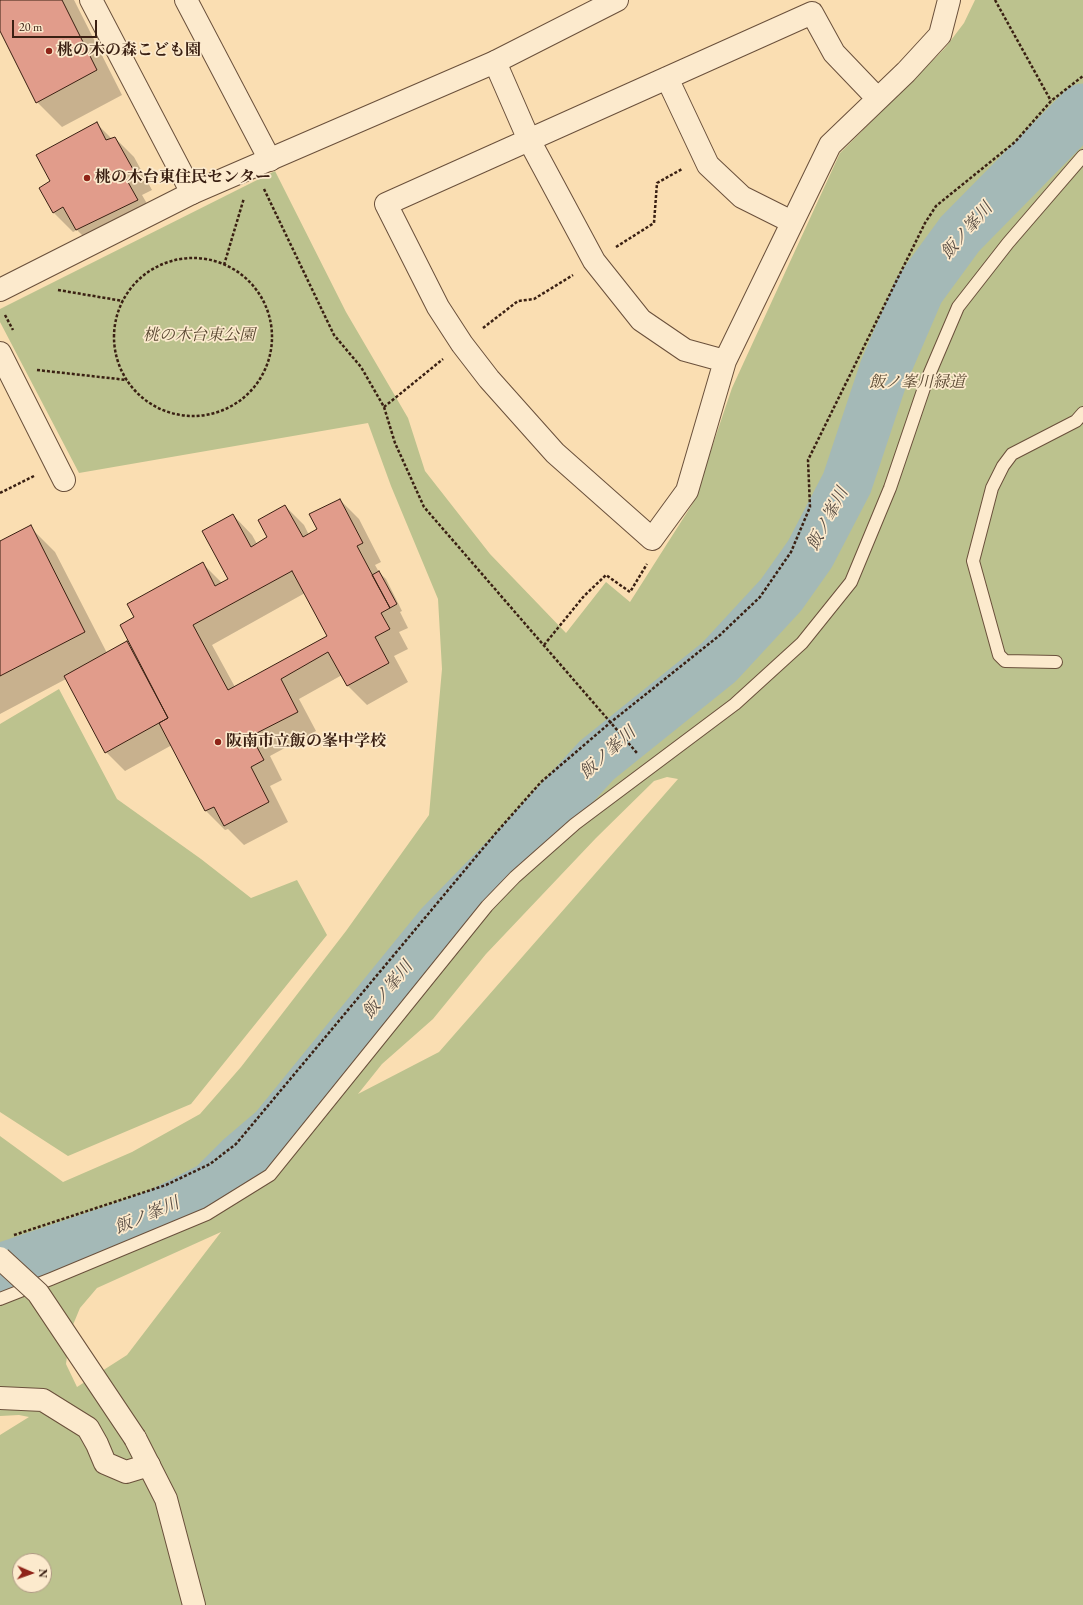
<!DOCTYPE html>
<html>
<head>
<meta charset="utf-8">
<style>
	body { margin:0 }
	#map { position:relative; width:1083px; height:1605px; overflow:hidden; background:#fadeb2; font-family:"EB Garamond",serif }
	canvas { display:block }
	.north { position:absolute; left:12px; top:1553px; width:40px; height:40px; box-sizing:border-box; background:#fceacd; border:1px solid #ae9983; border-radius:50%; rotate:92deg; font-size:11px; font-weight:700; line-height:16px; text-align:center; color:#3a2013 }
	.north::after { content:''; display:block; margin:auto; width:14px; height:18px; background:#8f2418; clip-path:polygon(50% 0,100% 100%,50% 72%,0 100%) }
	.scale { position:absolute; left:12px; top:20px; width:85px; height:18px; box-sizing:border-box; border:2px solid #3a2013; border-top:0; padding-left:5px; font-size:12px; line-height:14px; white-space:nowrap; color:#3a2013; -webkit-text-stroke:3px #fceacd; paint-order:stroke }
</style>
</head>
<body>
<div id="map">
<canvas width="1083" height="1605"></canvas>
<div class="north">N</div>
<div class="scale">20 m</div>
</div>
<script>
const c = document.querySelector('canvas').getContext('2d');
c.lineJoin = 'round';
function paint(path, color) { c.fillStyle = color; c.fill(path, 'evenodd'); }
const toPath = rows => new Path2D(rows.map(r => 'M' + r).join(''));
function trace(path, color, width, dash) { c.strokeStyle = color; c.lineWidth = width; c.lineCap = dash ? 'butt' : 'round'; c.setLineDash(dash || []); c.stroke(path); }
function drawText(font, color, halo, rows, align = 'center') {
  c.font = font + ' "EB Garamond","Noto Serif JP",serif'; c.lineWidth = 3.5; c.setLineDash([]); c.textBaseline = 'middle'; c.strokeStyle = halo; c.fillStyle = color; for (const [text, x, y, turn = 0] of rows) {
    c.save(); c.translate(x, y); c.rotate((+turn || 0) * Math.PI / 180); c.textAlign = isNaN(turn) ? turn : align; if (halo) c.strokeText(text, 0, 0); c.fillText(text, 0, 0); c.restore();
  }
}
paint(toPath([
	[975,0,1083,0,1083,1605,0,1605,0,1435,29,1417,19,1415,0,1416,0,1136,63,1182,132,1152,200,1114,241,1067,346,931,429,815,442,669,438,599,391,486,368,423,79,473,0,322,0,309,275,171,346,312,408,418,425,471,490,554,566,633,606,582,630,602,693,503,732,388,840,153,945,48,964,23],
	[667,777,678,779,439,1052,358,1094,382,1064,433,1019,486,954,596,838,654,781],
	[221,1232,127,1355,77,1387,66,1364,70,1332,80,1308,97,1288],
	[20,1561,44,1561,44,1585,20,1585],
	[59,689,117,799,201,859,251,898,297,880,327,935,191,1104,68,1156,0,1112,0,724]
]), '#bcc28e');
paint(toPath([
	[0,0,74,0,122,95,62,127,37,102,0,29],
	[96,123,112,139,115,138,134,157,152,190,142,195,156,219,96,249,77,230,73,232,54,213,40,188,51,181],
	[340,500,359,519,381,562,375,565,379,572,386,579,402,611,400,612,408,628,399,632,408,649,394,656,408,682,367,705,348,686,342,675,299,699,316,731,270,756,282,780,270,786,288,822,244,845,228,829,225,830,206,811,172,745,125,771,106,752,66,679,0,714,0,543,30,527,55,552,107,653,126,643,132,648,135,618,203,564,222,583,229,579,233,515,252,535,257,544,269,538,285,506,304,525,309,535,318,530],
	[305,593,328,636,235,687,212,645]
]), '#0003');
trace(toPath([
	[0,1269,130,1225,159,1214,212,1187,240,1159,274,1130,440,926,516,848,597,760,719,662,781,595,810,554,847,483,885,369,919,290,960,234,1083,109]
]), '#a4b9b7', 51);
const building = toPath([
	[0,0,62,0,97,70,36,103,0,31,0,0],
	[97,122,106,140,115,137,134,171,124,175,138,200,76,230,63,207,53,213,39,188,50,181,36,155,97,122],
	[340,499,363,543,357,546,390,608,381,613,390,629,375,637,389,663,347,686,328,652,281,679,298,712,251,736,264,760,251,767,269,802,224,826,214,807,205,811,159,723,168,718,120,625,134,617,127,604,203,562,215,586,228,579,202,531,233,514,251,547,267,537,258,520,285,505,303,537,317,529,309,514,340,499],
	[292,571,327,636,228,690,193,625,292,571],
	[31,525,85,632,0,676,0,541,31,525],
	[379,571,397,604,390,608,372,575,379,571],
	[127,641,168,718,105,753,64,676,127,641]
]);
paint(building, '#e19c8b');
trace(building, '#3a2013', 1);
const service = toPath([
	[1056,662,1005,661,999,655,973,561,992,488,1003,466,1012,454,1076,421,1083,413],
	[0,1299,51,1279,207,1214,270,1175,487,906,515,877,575,824,735,704,802,643,851,582,890,488,926,382,958,307,1008,243,1083,156]
]);
const minor = toPath([
	[91,0,192,193],
	[186,0,270,160],
	[495,62,529,140,594,261,641,320,685,350,725,361],
	[667,78,708,165,742,197,792,222],
	[878,99,834,53,812,13,386,204,438,307,462,344,489,379,555,453,652,539,687,491,725,361,830,145,906,72,940,35,949,0],
	[0,1398,43,1400,88,1428,97,1444,105,1463,126,1472,149,1465]
]);
const tertiary = toPath([
	[0,290,192,193,495,62,617,0],
	[0,353,64,480],
	[135,1438,166,1499,194,1605]
]);
trace(service, '#6a503b', 14);
trace(minor, '#6a503b', 24);
trace(tertiary, '#6a503b', 24);
trace(toPath([
	[995,0,1051,101],
	[264,189,334,335,361,367,384,407,395,443,424,507,637,753],
	[616,247,654,223,657,183,682,169],
	'114 337a79 79 0 1 1 158 0a79 79 0 1 1-158 0Z',
	[224,265,244,198],
	[58,290,123,301],
	[5,315,13,330],
	[483,328,518,301,534,299,573,275],
	[37,370,127,380],
	[384,407,443,359],
	[0,493,34,476],
	[544,645,584,596,606,575,630,592,647,564],
	[14,1235,166,1185,210,1164,236,1144,495,834,541,782,611,722,720,635,760,597,791,552,810,507,808,460,925,223,936,206,1015,142,1051,101,1083,76]
]), '#3a2013', 2.5, [3, 2]);
trace(service, '#fceacd', 12);
trace(minor, '#fceacd', 22);
trace(tertiary, '#fceacd', 22);
const tertiaryBridge = toPath([
	[0,1258,38,1293,135,1438]
]);
trace(tertiaryBridge, '#6a503b', 24, []);
trace(tertiaryBridge, '#fceacd', 22);
for (const [x, y, r, color] of [
	[49,51,4,"#8f2418"],
	[87,178,4,"#8f2418"],
	[218,742,4,"#8f2418"]
]) { const dot = new Path2D(); dot.arc(x, y, r, 0, 2 * Math.PI); c.fillStyle = color; c.fill(dot); trace(dot, '#fceacd', 1.5); }
drawText('bold 16px', '#3a2013', '#fceacd', [
	["桃の木の森こども園",57,51],
	["桃の木台東住民センター",95,178],
	["阪南市立飯の峯中学校",226,742]
], 'left');
drawText('italic 16px', '#5a4832', '#fceacd', [
	["桃の木台東公園",199,336],
	["飯ノ峯川緑道",917,383]
]);
drawText('italic 17px', '#5a4e44', '#fceacd', [
	["飯ノ峯川",967,231,-49],
	["飯ノ峯川",828,519,-62],
	["飯ノ峯川",608,753,-42],
	["飯ノ峯川",388,990,-51],
	["飯ノ峯川",147,1216,-23]
]);
</script>
</body>
</html>
